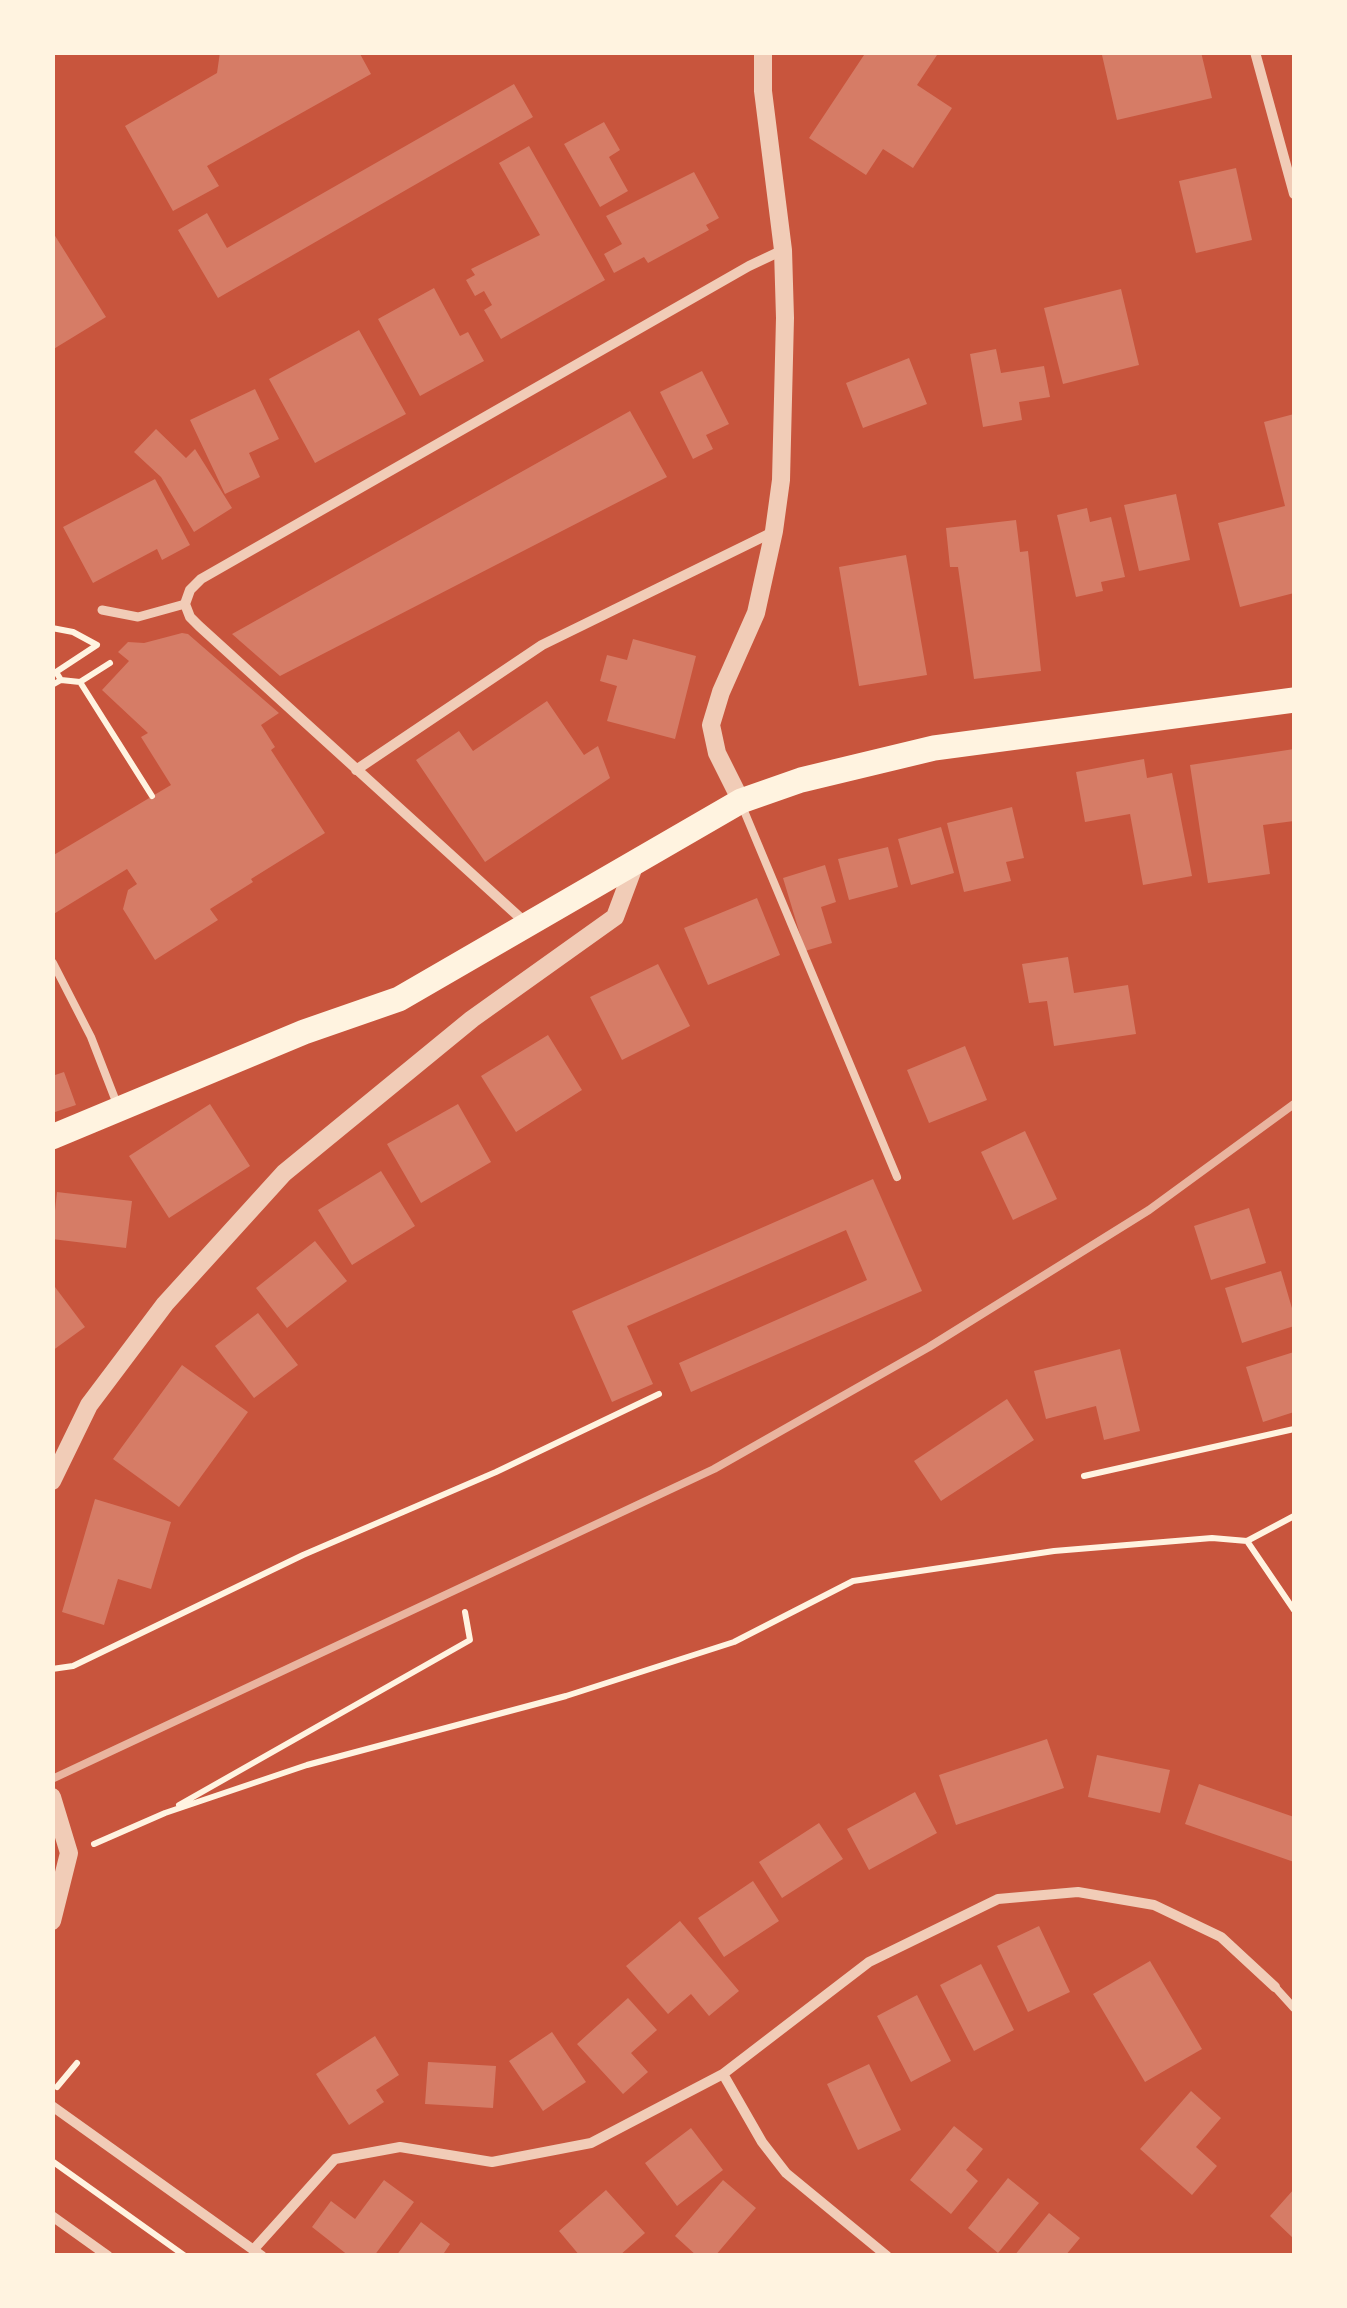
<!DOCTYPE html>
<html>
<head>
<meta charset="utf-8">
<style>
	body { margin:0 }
	#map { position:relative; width:1347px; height:2308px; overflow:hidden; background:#c8553d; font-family:"IBM Plex Sans",sans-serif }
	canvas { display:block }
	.frame { position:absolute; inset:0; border:55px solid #fff3e0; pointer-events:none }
</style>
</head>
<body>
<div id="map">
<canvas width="1347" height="2308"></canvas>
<div class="frame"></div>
</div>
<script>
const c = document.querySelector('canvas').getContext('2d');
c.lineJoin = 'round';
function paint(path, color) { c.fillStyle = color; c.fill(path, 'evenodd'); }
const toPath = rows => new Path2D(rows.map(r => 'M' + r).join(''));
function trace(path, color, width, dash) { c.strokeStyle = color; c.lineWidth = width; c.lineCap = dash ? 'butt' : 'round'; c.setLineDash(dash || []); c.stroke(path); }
paint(toPath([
	[220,52,359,52,371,74,207,166,219,186,173,211,125,126,217,73],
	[866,52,939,52,917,85,952,108,913,168,883,149,866,175,809,138],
	[1113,52,1201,52,1212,98,1117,120,1102,55],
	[514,84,533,117,218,298,178,230,207,213,227,248],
	[604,122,620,150,609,157,628,191,600,207,564,144],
	[529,146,605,280,501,339,484,310,492,305,484,291,475,296,466,280,475,275,471,269,540,235,499,163],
	[1236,168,1252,240,1196,253,1179,181],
	[694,172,719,218,706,225,709,230,648,263,644,257,614,273,604,254,622,244,606,216],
	[52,231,106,317,52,350],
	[434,288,460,336,468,332,484,361,420,396,378,319],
	[1121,289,1139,365,1063,384,1044,308],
	[359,330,406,414,315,463,269,379],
	[996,349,1001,373,1044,366,1050,397,1019,402,1022,420,983,427,970,354],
	[909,358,927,404,863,428,846,383],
	[702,371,729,424,706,435,713,449,693,459,660,392],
	[255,389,279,439,249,453,260,477,225,494,190,420],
	[630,411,667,477,280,676,232,634],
	[1294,414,1294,593,1240,607,1218,523,1285,506,1264,422],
	[156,429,186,458,195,449,232,508,194,532,161,477,134,452],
	[155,479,190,545,162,560,157,549,93,583,63,527],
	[1176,494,1190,560,1139,571,1124,505],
	[1087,508,1090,522,1111,517,1125,577,1101,582,1103,591,1076,597,1057,515],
	[1016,520,1020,552,1028,551,1041,671,974,679,958,567,950,567,946,528],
	[906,555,927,675,859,686,839,567],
	[182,633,188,634,279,713,261,725,275,747,271,750,325,833,251,879,253,882,210,909,218,920,155,960,123,909,128,890,137,884,127,869,52,915,52,856,171,785,141,737,148,733,102,690,129,661,118,652,128,642,144,643],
	[633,639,696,656,675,739,607,721,617,686,600,681,607,655,627,660],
	[547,701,584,755,598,746,610,778,485,862,416,760,459,731,473,751],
	[1294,749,1294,821,1263,825,1270,874,1208,883,1190,765],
	[1144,759,1147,778,1172,773,1192,876,1143,885,1130,814,1085,822,1076,772],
	[1012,807,1024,858,1006,862,1011,881,964,892,947,823],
	[941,827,954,873,911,885,898,839],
	[888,847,898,887,849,900,838,859],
	[825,865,836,902,821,907,832,943,805,951,783,878],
	[757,898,780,955,708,985,684,928],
	[1068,957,1074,993,1128,985,1136,1034,1054,1046,1047,1001,1029,1003,1022,964],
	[658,964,690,1026,622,1060,590,997],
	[548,1035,582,1090,516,1132,481,1076],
	[965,1046,987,1100,929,1123,907,1070],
	[64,1072,76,1105,52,1113,52,1076],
	[210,1104,250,1166,169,1218,129,1156],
	[458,1104,491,1162,421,1203,387,1144],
	[1025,1131,1057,1199,1013,1220,981,1152],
	[381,1171,415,1226,352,1265,318,1210],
	[873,1179,922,1291,691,1392,679,1363,867,1280,846,1230,627,1326,653,1384,612,1402,572,1311],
	[57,1192,132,1201,126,1248,52,1239],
	[1249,1208,1266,1263,1211,1280,1194,1226],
	[315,1241,347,1281,287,1328,256,1288],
	[1281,1271,1294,1315,1294,1326,1242,1343,1225,1288],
	[55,1287,85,1327,52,1351,52,1289],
	[258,1313,298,1365,254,1398,215,1346],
	[1120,1349,1140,1431,1104,1440,1096,1406,1046,1419,1034,1371],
	[1294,1352,1294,1412,1263,1422,1246,1367],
	[182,1365,248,1412,179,1507,113,1459],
	[1007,1399,1034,1440,941,1501,914,1461],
	[95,1499,171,1522,151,1589,118,1579,104,1625,62,1612],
	[1047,1739,1064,1788,956,1825,939,1775],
	[1097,1755,1170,1770,1160,1813,1088,1797],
	[1199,1784,1294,1817,1294,1862,1185,1824],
	[915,1792,937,1833,869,1870,847,1829],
	[819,1823,843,1859,782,1898,759,1862],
	[753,1881,779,1921,724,1957,698,1918],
	[680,1921,739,1991,709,2016,691,1994,668,2014,626,1966],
	[1039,1926,1070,1992,1028,2012,997,1946],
	[1150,1961,1202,2049,1145,2082,1093,1994],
	[981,1964,1014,2030,974,2051,940,1985],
	[917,1995,951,2061,911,2082,877,2016],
	[628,1998,657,2030,631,2053,648,2072,623,2094,577,2044],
	[552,2032,586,2082,543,2111,509,2061],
	[375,2036,399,2075,376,2090,384,2102,349,2125,316,2074],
	[428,2062,496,2066,493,2108,425,2104],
	[869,2064,901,2130,858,2150,827,2084],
	[1191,2091,1221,2118,1196,2147,1217,2166,1192,2195,1140,2149],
	[954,2126,983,2149,966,2170,978,2181,951,2214,910,2180],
	[691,2128,723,2170,677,2206,645,2163],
	[1008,2178,1039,2203,998,2253,968,2228],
	[384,2180,414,2202,374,2256,349,2256,312,2227,331,2201,355,2219],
	[723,2180,756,2208,715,2256,697,2256,675,2236],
	[1294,2189,1294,2239,1270,2216],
	[606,2190,645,2233,619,2256,580,2256,559,2231],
	[1049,2213,1080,2238,1065,2256,1014,2256],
	[421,2222,450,2244,442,2256,396,2256]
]), '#d67c66');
trace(toPath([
	[52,628,73,632,97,645,56,672,61,680],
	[80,682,152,796],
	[52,685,61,680,80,682,110,663],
	[1084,1476,1294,1429],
	[1247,1541,1294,1610],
	[52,1669,73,1666,303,1555,496,1472,659,1394],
	[179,1805,470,1640,465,1612],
	[94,1844,165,1813,307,1765,566,1696,734,1642,853,1581,1054,1551,1212,1538,1247,1541,1294,1516],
	[57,2087,77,2063],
	[52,2161,185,2256]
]), '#fff3e0', 6);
trace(toPath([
	[742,806,897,1177],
	[53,963,91,1037,117,1104],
	[1275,1987,1294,2008]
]), '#f1ccb7', 8);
trace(toPath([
	[102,610,138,617,185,604]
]), '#f1ccb7', 9);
trace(toPath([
	[1255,52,1294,194],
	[356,770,542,645,773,532],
	[527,924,199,626,190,617,185,604,190,590,201,579,749,266,783,250],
	[723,2074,869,1962,998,1899,1078,1892,1154,1905,1221,1937,1275,1987],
	[52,2106,262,2256],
	[52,2216,108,2256],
	[254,2249,335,2159,400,2147,492,2162,591,2143,723,2074,762,2142,786,2173,887,2256]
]), '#f1ccb7', 10);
trace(toPath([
	[741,801,717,753,711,725,721,692,756,613,774,531,781,480,785,318,783,250,763,91,763,52],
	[52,1481,89,1405,165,1304,284,1173,472,1019,615,917,636,861],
	[52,1797,69,1853,52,1921]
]), '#f1ccb7', 18);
trace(toPath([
	[52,1137,304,1032,399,999,741,801,801,780,934,748,1294,700]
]), '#fff3e0', 25);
trace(toPath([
	[52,1779,714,1469,929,1347,1149,1210,1294,1104]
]), '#e9b49f', 8);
</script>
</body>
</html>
